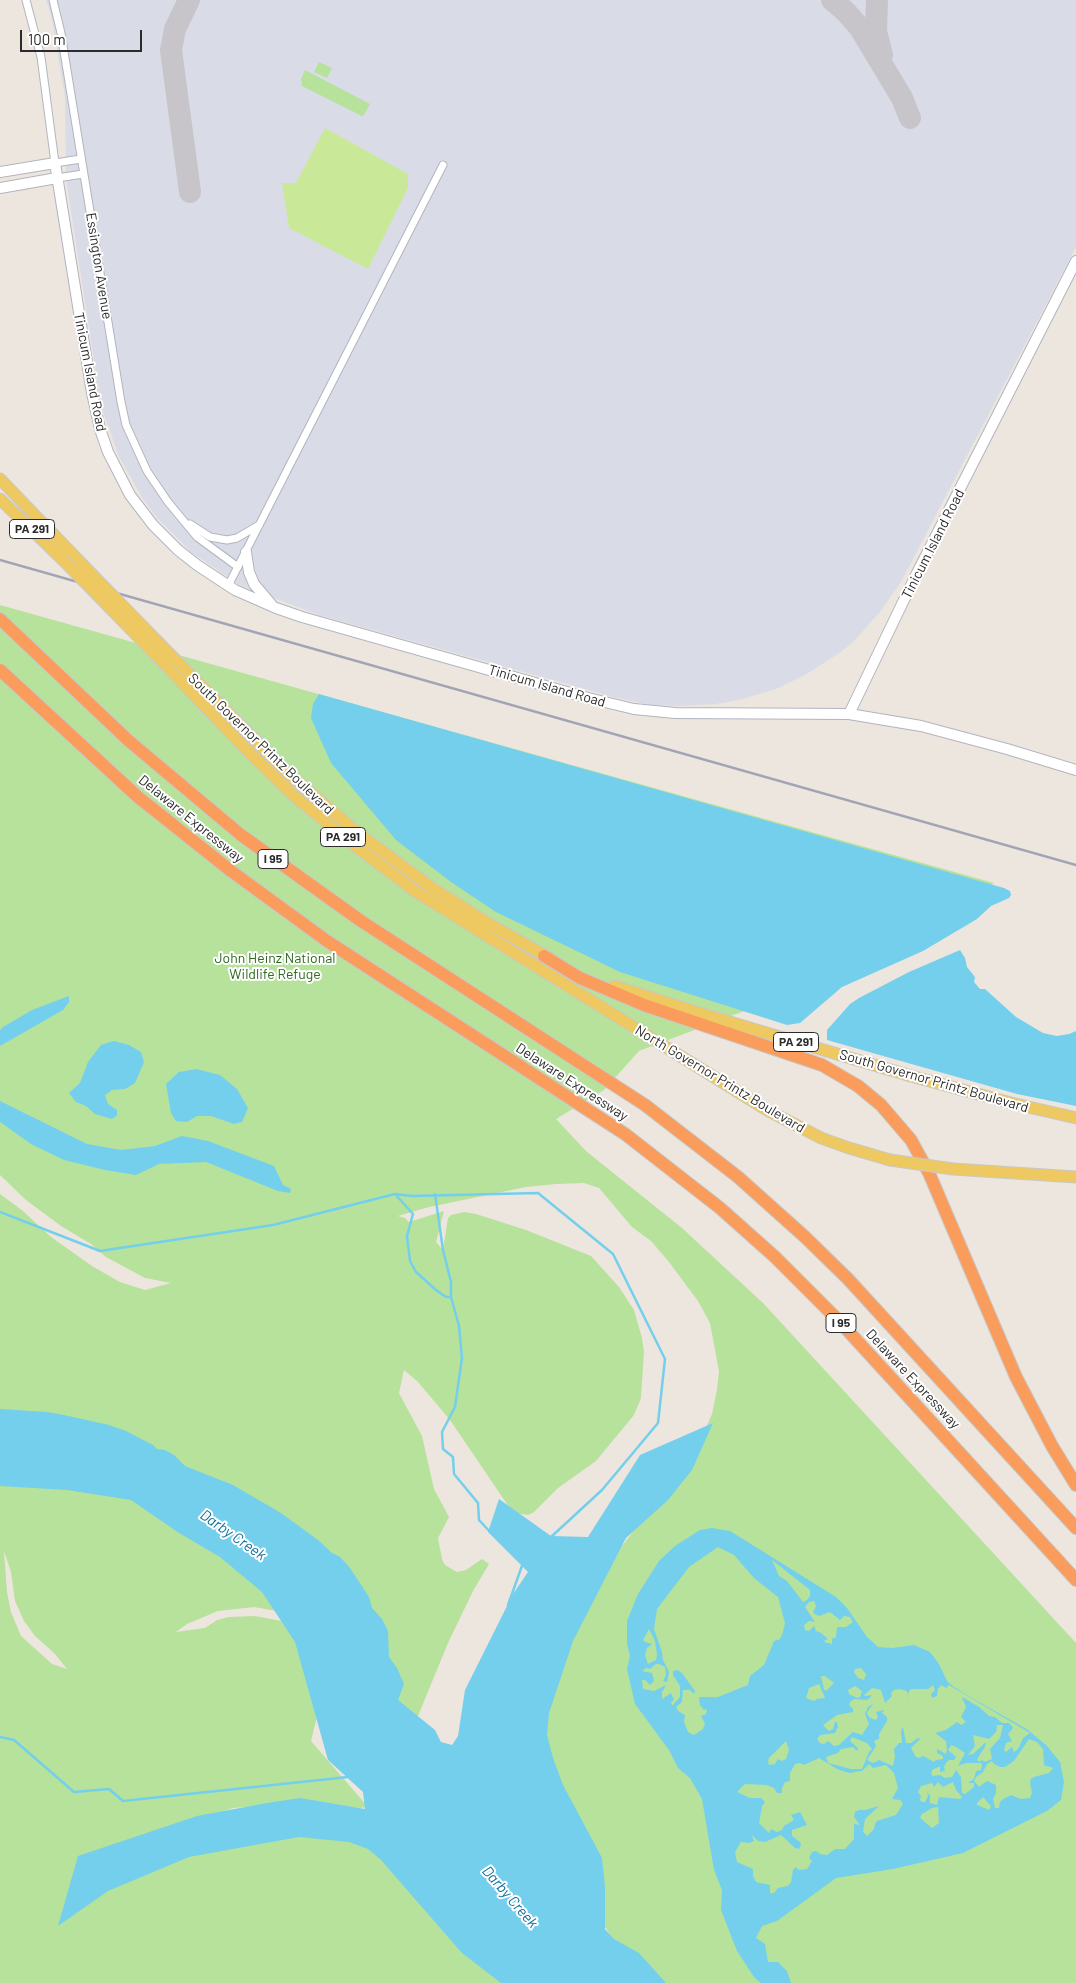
<!DOCTYPE html>
<html>
<head>
<meta charset="utf-8">
<style>
	body { margin:0 }
	#map { position:relative; width:1076px; height:1983px; overflow:hidden; background:#ede6de; font-family:Barlow,sans-serif }
	canvas { display:block }
	.scale { position:absolute; left:20px; top:30px; width:122px; height:22px; box-sizing:border-box; border:2px solid #2b2b2b; border-top:0; padding-left:6px; font-size:15px; line-height:18px; white-space:nowrap; color:#2b2b2b; -webkit-text-stroke:4px #fff; paint-order:stroke }
</style>
</head>
<body>
<div id="map">
<canvas width="1076" height="1983"></canvas>
<div class="scale">100 m</div>
</div>
<script>
const c = document.querySelector('canvas').getContext('2d');
c.lineJoin = 'round';
function paint(path, color) { c.fillStyle = color; c.fill(path, 'evenodd'); }
const toPath = rows => new Path2D(rows.map(r => 'M' + r).join(''));
function trace(path, color, width, dash) { c.strokeStyle = color; c.lineWidth = width; c.lineCap = dash ? 'butt' : 'round'; c.setLineDash(dash || []); c.stroke(path); }
function drawText(font, color, halo, rows, align = 'center') {
  c.font = font + ' Barlow,sans-serif'; c.lineWidth = 4; c.setLineDash([]); c.textBaseline = 'middle'; c.strokeStyle = halo; c.fillStyle = color; for (const [text, x, y, turn = 0] of rows) {
    c.save(); c.translate(x, y); c.rotate((+turn || 0) * Math.PI / 180); c.textAlign = isNaN(turn) ? turn : align; if (halo) c.strokeText(text, 0, 0); c.fillText(text, 0, 0); c.restore();
  }
}
paint(toPath([
	[46,0,1076,0,1076,247,901,582,880,612,854,641,841,652,805,675,776,689,739,700,716,704,681,706,650,705,613,697,319,615,252,590,238,584,191,552,158,519,143,499,119,457,101,406,66,179,65,98,52,19]
]), '#d9dce6');
paint(toPath([
	[319,62,332,68,327,78,314,72],
	[305,70,370,104,364,115,362,116,302,86,301,79],
	[0,605,994,883,976,898,752,1008,639,1051,604,1090,556,1119,586,1151,682,1228,763,1303,1076,1643,1076,1983,658,1983,615,1943,606,1928,591,1916,492,1776,622,1546,698,1447,712,1414,717,1390,719,1371,710,1323,698,1301,669,1262,651,1241,632,1227,599,1188,584,1183,556,1184,526,1187,429,1207,398,1216,405,1218,409,1222,444,1211,436,1242,443,1250,448,1218,451,1215,465,1212,476,1214,526,1230,591,1256,619,1287,634,1310,642,1338,644,1352,641,1398,634,1415,596,1461,558,1488,534,1512,528,1515,515,1513,509,1507,450,1420,418,1382,404,1370,399,1393,422,1436,434,1489,449,1517,438,1538,442,1559,445,1565,457,1572,466,1570,482,1559,489,1564,473,1591,448,1643,413,1728,214,1534,282,1612,254,1607,218,1611,187,1624,176,1632,205,1628,217,1620,229,1617,255,1616,287,1622,324,1688,311,1741,368,1807,360,1808,308,1802,233,1808,208,1817,347,1815,546,1983,0,1983,0,1194,23,1211,51,1237,92,1266,120,1282,145,1290,171,1283,145,1278,106,1257,91,1244,61,1226,26,1200,0,1175],
	[4,1551,11,1572,15,1601,24,1621,35,1636,55,1654,67,1669,52,1664,21,1636,11,1612,7,1592]
]), '#b6e29c');
paint(toPath([
	[325,128,408,174,408,188,368,269,289,228,282,183,296,183]
]), '#c9e998');
paint(toPath([
	[319,694,1004,888,1010,891,1011,895,1009,898,991,906,977,919,923,951,842,987,800,1023,787,1025,620,972,496,912,451,882,396,840,331,763,311,718,313,704],
	[960,950,965,958,967,967,975,977,974,982,980,989,985,989,1016,1017,1043,1033,1057,1036,1069,1034,1076,1031,1076,1106,1017,1094,827,1040,827,1030,850,1004,859,998,909,972],
	[69,996,69,1002,63,1010,0,1046,0,1030,3,1027,32,1010],
	[114,1041,129,1045,141,1052,144,1062,135,1083,125,1089,112,1090,105,1095,108,1104,117,1110,117,1115,112,1119,95,1114,86,1106,76,1102,69,1093,80,1083,88,1062,101,1045],
	[196,1069,220,1075,237,1089,248,1108,242,1122,234,1124,211,1116,197,1116,187,1122,176,1121,171,1113,166,1084,179,1072],
	[0,1101,87,1144,121,1150,155,1146,182,1136,208,1141,274,1166,283,1185,291,1189,290,1193,278,1191,206,1162,159,1164,136,1175,105,1170,64,1160,31,1144,0,1122],
	[0,1409,47,1412,64,1415,109,1425,126,1431,153,1445,157,1449,165,1450,174,1455,185,1466,233,1485,250,1495,281,1513,318,1540,332,1553,340,1557,350,1568,369,1597,372,1608,382,1619,388,1631,389,1657,397,1668,404,1684,398,1700,435,1730,441,1742,452,1745,458,1736,465,1690,513,1594,528,1572,488,1532,499,1499,551,1536,588,1537,640,1455,713,1423,692,1470,668,1500,626,1538,573,1641,549,1713,547,1735,553,1758,563,1785,602,1858,605,1886,605,1929,614,1939,639,1953,666,1983,501,1983,462,1953,381,1860,368,1849,349,1842,299,1837,189,1857,108,1891,58,1926,78,1856,197,1816,267,1803,300,1798,365,1809,363,1792,328,1760,295,1642,262,1592,220,1557,179,1533,131,1500,67,1490,0,1486],
	[712,1528,730,1531,836,1597,847,1608,867,1637,878,1647,892,1648,914,1645,930,1652,939,1664,947,1681,950,1684,965,1694,1028,1730,1047,1746,1060,1762,1064,1782,1061,1800,1047,1811,963,1853,893,1869,836,1878,777,1921,762,1926,756,1938,765,1944,768,1962,778,1962,787,1971,791,1983,761,1983,754,1977,737,1951,721,1910,722,1890,714,1870,702,1799,690,1778,678,1768,669,1750,635,1704,627,1669,630,1656,627,1644,627,1621,638,1594,659,1561,675,1546,700,1530],
	[718,1547,734,1555,754,1578,778,1597,785,1623,783,1632,780,1639,774,1641,764,1665,750,1676,748,1685,718,1697,699,1697,700,1705,704,1710,707,1709,706,1714,701,1716,705,1724,703,1729,694,1735,688,1732,684,1722,685,1715,678,1711,676,1707,682,1702,683,1690,690,1690,694,1694,695,1691,682,1673,677,1670,673,1671,673,1675,680,1686,680,1697,672,1706,671,1702,674,1700,671,1693,662,1699,662,1692,666,1685,654,1691,643,1689,642,1680,645,1680,650,1685,654,1681,652,1673,642,1671,646,1668,650,1669,656,1664,659,1664,665,1667,666,1675,663,1681,667,1682,669,1672,663,1660,662,1652,654,1629,657,1609,689,1567],
	[772,1560,810,1590,810,1596,807,1600,803,1602,787,1581,779,1576],
	[814,1601,816,1606,813,1613,819,1616,830,1612,840,1620,844,1616,850,1617,853,1622,846,1627,837,1627,836,1637,832,1639,832,1645,830,1643,826,1643,824,1641,828,1639,821,1633,816,1631,814,1626,809,1631,805,1630,804,1625,809,1621,815,1622,805,1607,809,1602],
	[649,1629,655,1641,657,1655,656,1660,648,1664,645,1655,647,1648,652,1644,645,1642,643,1640],
	[861,1668,866,1674,864,1680,858,1678,854,1672,855,1669],
	[821,1676,825,1676,834,1683,826,1691,824,1689],
	[819,1684,825,1698,817,1699,814,1701,806,1698,809,1688],
	[933,1685,935,1690,931,1694,932,1698,937,1696,938,1689,941,1685,946,1688,949,1685,1030,1733,1023,1738,1018,1749,1014,1752,1012,1747,1006,1752,1004,1750,1006,1743,1012,1741,1008,1734,1013,1728,1012,1726,1009,1723,1002,1723,995,1717,989,1716,979,1707,962,1697,966,1707,961,1717,966,1722,961,1725,957,1722,946,1730,935,1733,946,1741,947,1749,946,1754,937,1749,937,1753,943,1756,943,1759,936,1760,934,1762,923,1756,919,1758,916,1757,911,1748,920,1739,918,1738,911,1743,906,1743,903,1727,901,1731,902,1743,899,1743,894,1749,895,1757,893,1766,879,1760,873,1763,867,1760,876,1746,874,1741,879,1739,879,1734,887,1721,887,1717,882,1713,884,1710,876,1712,878,1717,876,1720,870,1718,867,1714,868,1711,873,1704,868,1707,865,1714,869,1724,862,1735,853,1732,839,1745,834,1746,828,1741,824,1744,820,1743,817,1739,820,1735,835,1733,838,1727,837,1722,835,1722,833,1729,829,1731,823,1725,837,1715,853,1712,853,1709,849,1705,850,1702,854,1699,866,1700,870,1698,872,1695,865,1696,864,1695,872,1688,881,1690,885,1703,892,1696,891,1693,894,1690,900,1689,907,1691,909,1700,908,1693,911,1689,928,1689],
	[855,1686,862,1691,860,1697,857,1698,849,1694,848,1690],
	[996,1725,1003,1725,1000,1738,990,1749,992,1759,985,1762,982,1760,979,1762,977,1759,985,1747,986,1742,973,1754,968,1755,975,1746,973,1735,989,1739,996,1732,997,1727],
	[852,1737,867,1743,872,1749,869,1752,862,1769,851,1769,828,1763,826,1757,838,1753,841,1749,853,1747,857,1751,858,1748,850,1741],
	[1029,1739,1037,1742,1043,1749,1044,1765,1053,1768,1049,1773,1034,1777,1031,1779,1030,1782,1032,1793,1030,1798,1021,1799,1011,1795,1003,1799,1000,1802,999,1808,995,1808,993,1799,996,1793,996,1785,987,1781,979,1787,974,1781,976,1777,983,1772,987,1764,992,1761,994,1764,1000,1767,1005,1767,1014,1761],
	[786,1741,789,1750,786,1759,782,1761,778,1759,775,1764,769,1765,768,1761,769,1758],
	[951,1745,956,1747,965,1753,958,1766,966,1763,981,1763,982,1765,981,1770,976,1771,974,1779,968,1783,974,1783,974,1787,965,1794,962,1793,961,1777,956,1770,952,1777,945,1778,940,1775,933,1776,931,1774,932,1770,938,1767,940,1767,940,1772,945,1771,944,1767,946,1763,949,1760,954,1760,956,1757,948,1750],
	[819,1758,837,1769,849,1773,862,1771,869,1764,873,1768,886,1765,894,1773,898,1788,892,1799,900,1800,903,1804,896,1815,877,1821,875,1824,874,1829,867,1836,863,1832,865,1819,879,1806,865,1810,859,1810,855,1812,854,1817,860,1825,854,1824,854,1839,845,1849,835,1849,827,1855,820,1854,816,1851,812,1852,809,1858,812,1861,807,1869,799,1870,796,1867,793,1870,791,1882,788,1886,778,1888,774,1893,770,1893,770,1885,756,1882,753,1876,753,1869,737,1862,735,1852,741,1842,749,1843,754,1841,752,1835,758,1841,765,1842,781,1835,795,1848,799,1849,801,1845,800,1842,792,1836,792,1830,807,1825,800,1812,791,1815,794,1820,784,1826,782,1830,777,1832,771,1829,769,1833,759,1823,762,1806,765,1802,761,1798,750,1798,737,1792,745,1784,767,1785,774,1788,777,1793,782,1793,782,1788,785,1782,790,1781,790,1773,795,1764,800,1763,804,1765],
	[938,1782,943,1787,953,1782,956,1790,962,1797,960,1799,939,1797,937,1805,930,1803,930,1796,927,1792,928,1796,925,1802,922,1802,920,1800,921,1796,918,1792,921,1786,932,1783,934,1787],
	[983,1797,991,1806,989,1810,977,1805,977,1803],
	[938,1807,939,1823,932,1828,920,1818,922,1814,932,1808]
]), '#74cfec');
trace(toPath([
	[435,1194,443,1250,451,1282,451,1297,459,1326,462,1358,455,1407,442,1432,443,1449,453,1457,454,1474,478,1503,479,1520,491,1533],
	[396,1195,413,1214,407,1236,410,1261,416,1272,436,1290,446,1297,451,1297],
	[0,1212,100,1251,273,1225,395,1194,412,1196,538,1193,613,1254,665,1359,658,1423,602,1490,551,1537],
	[508,1605,523,1563],
	[0,1737,14,1740,74,1792,109,1789,123,1801,348,1777]
]), '#74cfec', 2.5);
trace(toPath([
	[189,0,175,29,171,50,190,192],
	[832,0,846,12,860,28,902,98,910,118],
	[877,0,876,31,882,55]
]), '#c7c5ca', 22);
const street = toPath([
	[26,0,41,57,55,163,81,159],
	[53,0,61,33,121,402,126,425,147,471,168,502,197,537,238,567],
	[57,178,83,174],
	[190,524,210,537,227,540,237,538,259,525],
	[228,586,443,165]
]);
const secondary = toPath([
	[0,172,55,163,92,393,100,429,108,452,130,495,153,525,178,550,197,565,235,590,276,608,302,617,588,698,634,709,675,713,849,714,921,726,1007,749,1076,770],
	[0,188,57,178],
	[246,552,249,572,254,584,271,604],
	[849,714,916,575,1076,261]
]);
const primary = toPath([
	[0,479,82,564],
	[0,499,62,559],
	[159,643,291,776,359,834,432,888,484,921,551,959],
	[150,649,241,744,293,795,349,841,415,891,767,1110,821,1138,849,1148,890,1160],
	[614,986,696,1012,911,1076,1011,1103,1076,1118],
	[953,1169,1076,1177]
]);
const highway = toPath([
	[0,619,129,741,241,835,361,921,645,1105,738,1177,805,1237,848,1279,1076,1528],
	[0,670,138,797,231,871,327,941,625,1134,720,1208,775,1257,839,1321,1076,1580],
	[544,956,580,978,644,1005,822,1065,858,1086,881,1105,911,1140,929,1173,1016,1377,1052,1446,1076,1485]
]);
trace(street, '#b1b5bf', 9);
trace(secondary, '#b1b5bf', 12);
trace(primary, '#c8c8c8', 13);
trace(highway, '#c8c8c8', 14);
trace(street, '#fff', 7);
trace(secondary, '#fff', 10);
trace(primary, '#eec962', 11);
trace(highway, '#fa9c5c', 12);
trace(toPath([
	[0,560,1076,865]
]), '#a1a4b5', 2.5);
const primaryBridge = toPath([
	[62,559,150,649],
	[82,564,159,643],
	[890,1160,953,1169]
]);
trace(primaryBridge, '#c8c8c8', 13, []);
trace(primaryBridge, '#eec962', 11);
for (const [x, y, w] of [
	[32,529,45],
	[343,837,45],
	[273,859,30],
	[796,1042,45],
	[841,1323,30]
]) { const box = new Path2D(); box.roundRect(x - w / 2, y - 9.5, w, 19, 4); c.fillStyle = '#fff'; c.fill(box); trace(box, '#2b2b2b', 1); }
drawText('bold 12px', '#2b2b2b', null, [
	["PA 291",32,529],
	["PA 291",343,837],
	["I 95",273,859],
	["PA 291",796,1042],
	["I 95",841,1323]
]);
drawText('14px', '#2b2b2b', '#fff', [
	["Essington Avenue",99,266,81],
	["Tinicum Island Road",90,372,79],
	["Tinicum Island Road",933,544,-63],
	["Tinicum Island Road",547,686,16],
	["South Governor Printz Boulevard",261,744,44],
	["Delaware Expressway",191,819,39],
	["North Governor Printz Boulevard",720,1079,31],
	["South Governor Printz Boulevard",934,1081,16],
	["Delaware Expressway",572,1082,33],
	["Delaware Expressway",913,1379,47]
]);
drawText('14px', '#2e681c', '#fff', [
	["John Heinz National",275,958],
	["Wildlife Refuge",275,974]
]);
drawText('italic 15px', '#116f9a', '#fff', [
	["Darby Creek",233,1535,35],
	["Darby Creek",510,1897,49]
]);
</script>
</body>
</html>
